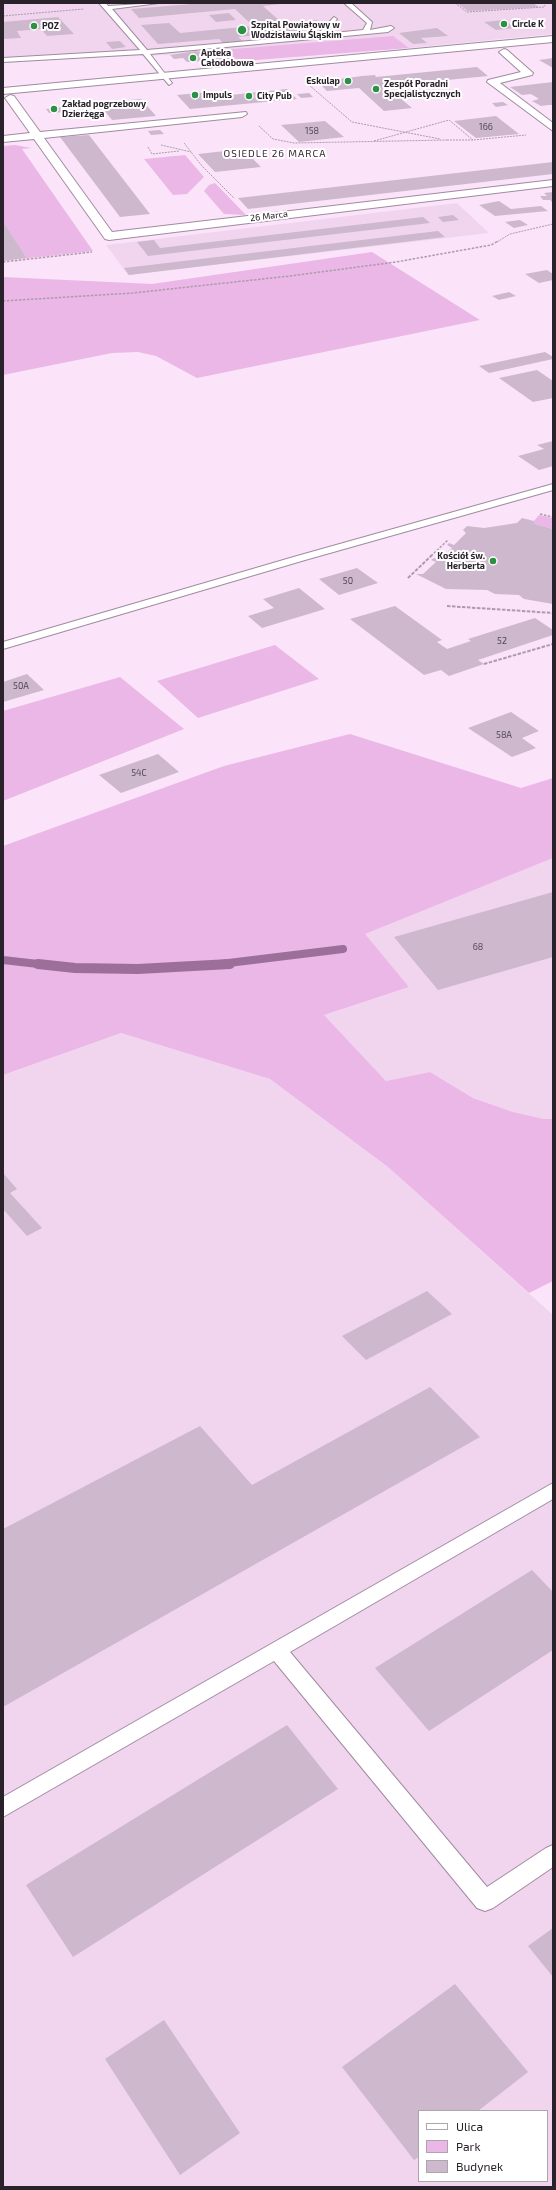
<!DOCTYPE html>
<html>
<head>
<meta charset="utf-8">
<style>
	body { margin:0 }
	#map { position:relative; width:556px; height:2190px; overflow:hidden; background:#fbe4f9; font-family:"Exo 2",sans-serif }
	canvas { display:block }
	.frame { position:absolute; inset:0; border:4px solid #2a222a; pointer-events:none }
	.legend { position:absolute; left:418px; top:2110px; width:130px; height:72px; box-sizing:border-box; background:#fff; border:1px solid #aaa7aa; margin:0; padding:5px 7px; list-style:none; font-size:12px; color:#2a222a }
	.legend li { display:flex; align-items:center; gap:8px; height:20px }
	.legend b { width:20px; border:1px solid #aaa7aa }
</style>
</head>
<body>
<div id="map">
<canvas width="556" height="2190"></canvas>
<div class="frame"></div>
<ul class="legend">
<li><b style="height:5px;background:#fff"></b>Ulica</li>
<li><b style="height:11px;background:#eab7e7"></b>Park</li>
<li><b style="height:11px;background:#ceb8cd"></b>Budynek</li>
</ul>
</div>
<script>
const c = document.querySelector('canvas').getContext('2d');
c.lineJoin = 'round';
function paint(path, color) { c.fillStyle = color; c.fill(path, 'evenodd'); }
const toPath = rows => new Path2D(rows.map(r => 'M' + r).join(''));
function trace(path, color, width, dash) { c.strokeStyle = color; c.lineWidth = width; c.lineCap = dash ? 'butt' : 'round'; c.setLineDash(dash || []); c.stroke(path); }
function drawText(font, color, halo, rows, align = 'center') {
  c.font = font + ' "Exo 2",sans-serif'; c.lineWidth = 4; c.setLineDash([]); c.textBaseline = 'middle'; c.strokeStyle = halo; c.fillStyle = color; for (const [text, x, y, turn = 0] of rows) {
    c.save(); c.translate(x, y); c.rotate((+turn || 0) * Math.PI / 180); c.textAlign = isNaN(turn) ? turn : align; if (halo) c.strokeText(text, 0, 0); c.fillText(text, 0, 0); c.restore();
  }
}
paint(toPath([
	[3,3,553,3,553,34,409,48,405,45,335,51,293,50,212,58,196,51,168,55,76,58,3,63],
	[457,203,489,233,128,275,106,245],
	[553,858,553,1119,544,1119,513,1112,473,1098,430,1072,386,1081,324,1015,409,987,364,934],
	[121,1033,270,1079,388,1167,553,1315,553,2187,3,2187,3,1075],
	[419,2111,547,2111,547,2181,419,2181]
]), '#f1d5ef');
paint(toPath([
	[393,36,409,48,218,63,214,58,222,57,217,52,209,51],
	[15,145,31,148,22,149,93,251,3,261,27,258,3,221,3,146],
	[185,155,204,177,187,194,173,195,144,159],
	[215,183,246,215,224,214,204,191,209,185],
	[372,252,480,320,197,378,156,356,138,352,112,353,3,375,3,277,152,284],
	[539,515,553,518,553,529,535,524,534,521],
	[275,645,319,679,198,718,157,681],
	[120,677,184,729,3,801,3,711],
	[350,734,521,788,553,778,553,858,365,934,409,987,324,1015,386,1081,430,1072,473,1098,513,1112,544,1119,553,1119,553,1281,529,1293,388,1167,270,1079,121,1033,3,1075,3,846,224,766]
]), '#eab7e7');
trace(toPath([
	[3,960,47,965],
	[212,965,343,949]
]), '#9c6f9a', 8);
trace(toPath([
	[38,964,75,968,138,969,230,964]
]), '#9c6f9a', 10);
paint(toPath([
	[204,3,289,3,263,6,282,23,317,20,319,22,295,24,303,31,238,37,243,41,223,43,219,39,158,44,141,25,169,23,180,33,253,26,235,9,139,18,131,9],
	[457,3,533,3,539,7,468,11],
	[229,13,236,20,216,22,209,15],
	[58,17,74,34,47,36,41,29,17,31,21,38,3,39,3,22],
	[504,20,516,28,496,30,484,22],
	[437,28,448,36,421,38,427,43,413,44,399,33],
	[120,41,126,47,112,49,106,42],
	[196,51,208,54,211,58,205,59,206,60,202,61,187,62,183,58,174,59,170,55],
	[553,58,553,68,539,60],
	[477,67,488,76,386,86,412,108,384,111,359,88,327,91,318,82,362,76,375,75,376,77],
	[553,82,553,105,548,105,541,106,532,101,539,99,531,94,522,95,510,87],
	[287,89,297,99,190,109,177,95,208,92,212,97],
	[309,93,313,97,301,98,297,94],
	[141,99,156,116,112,120,98,103],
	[503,102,508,105,496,107,492,103],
	[63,107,67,112,49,113,46,109],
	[496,116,519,134,476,138,454,121],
	[325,121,344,137,299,142,281,125],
	[160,130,164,134,151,135,148,131],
	[89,135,150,214,120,217,60,137],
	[243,149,261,167,215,172,198,154],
	[553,162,553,174,248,209,238,198],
	[553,192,553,203,550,200,543,200,540,196,547,196,544,193],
	[499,201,511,209,541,206,548,211,495,216,479,205],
	[453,215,459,220,443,222,438,217],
	[423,217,430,223,148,256,137,242,154,240,160,248],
	[520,220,528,225,514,228,505,222],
	[3,221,27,258,3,261],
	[438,231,445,237,129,275,124,268],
	[547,270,553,274,553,280,539,283,525,274],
	[509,292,516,296,499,300,492,296],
	[545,352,553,357,553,359,489,373,479,366],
	[537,370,553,381,553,398,533,402,499,378],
	[553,441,553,466,539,470,518,456,544,449,537,445],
	[522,518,534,521,535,524,553,529,553,604,524,599,519,595,495,594,487,590,446,589,416,574,423,574,436,562,431,560,434,558,439,560,452,548,447,545,449,543,454,545,466,533,463,530,467,526,484,528,517,523],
	[357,568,378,583,339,595,319,579],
	[299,588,325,609,262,628,248,616,274,608,263,599],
	[395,606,442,640,437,642,447,649,471,641,468,639,535,618,553,630,553,635,478,660,484,664,449,676,441,670,424,675,350,619],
	[27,674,44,690,3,702,3,682],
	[511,712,539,731,522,738,536,748,512,757,468,728],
	[158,754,179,772,121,793,99,775],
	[553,892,553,957,438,990,394,937],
	[3,1173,17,1189,10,1193,42,1228,27,1236,3,1209],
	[427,1291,452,1314,366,1360,342,1336],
	[430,1387,480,1437,3,1707,3,1529,200,1426,252,1485],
	[532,1570,553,1592,553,1650,429,1731,375,1668],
	[287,1725,338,1789,73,1957,26,1885],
	[553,1928,553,1977,528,1946],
	[455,1984,528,2072,478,2111,419,2111,419,2157,414,2160,342,2067],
	[164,2020,240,2133,180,2175,105,2059]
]), '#ceb8cd');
const service = toPath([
	[99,3,106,3,108,6,159,3,112,9,147,50,317,35,334,17,337,19,324,34,363,30,367,23,344,3,351,3,372,22,370,30,391,26,394,28,388,32,150,54,172,83,169,85,143,54,3,62,3,58,140,50,99,3],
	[553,484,553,490,305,560,3,649,3,642,297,556,553,484],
	[553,1483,553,1499,290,1652,487,1887,546,1848,553,1845,553,1867,493,1908,485,1911,477,1908,274,1661,3,1817,3,1797,553,1483]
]);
const minor = toPath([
	[504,49,507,50,533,73,532,75,500,83,553,123,553,131,487,82,488,80,521,72,501,54,499,52,504,49],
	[10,95,14,96,40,132,246,112,247,114,242,117,44,138,112,232,553,180,553,186,109,240,105,239,34,139,3,142,3,136,30,133,5,98,10,95]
]);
const secondary = toPath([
	[553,36,553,42,3,94,3,88,553,36]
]);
trace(service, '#a08b9f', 2);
trace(minor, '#a08b9f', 2);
trace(secondary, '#a08b9f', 2);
trace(toPath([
	[455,3,467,12,544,7,545,5],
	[3,16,84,9],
	[309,85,352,122,440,139],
	[259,126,273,139,294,143,447,140],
	[447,140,473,140,526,135],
	[374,141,449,120,473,140],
	[184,143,202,166,234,198],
	[161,145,191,152],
	[148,147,152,154,179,151],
	[497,242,510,234,553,224]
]), '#ac9bab', 1, [2, 1]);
trace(toPath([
	[3,262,92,252],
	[3,301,133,293,290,276,396,262,491,245,498,241],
	[540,514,553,517],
	[431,556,448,540]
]), '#ac9bab', 1.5, [2.5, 1.5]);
trace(toPath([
	[408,578,432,555],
	[447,606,553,613],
	[484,664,553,644]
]), '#ac9bab', 2, [3.5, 1.5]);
paint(service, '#fff');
paint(minor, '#fff');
paint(secondary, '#fff');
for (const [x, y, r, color] of [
	[504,24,4,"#2d9045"],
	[34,26,4,"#2d9045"],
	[242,30,5,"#2d9045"],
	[193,58,4,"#2d9045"],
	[348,81,4,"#2d9045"],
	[376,89,4,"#2d9045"],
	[195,95,4,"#2d9045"],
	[249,96,4,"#2d9045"],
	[54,109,4,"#2d9045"],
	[493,561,4,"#2d9045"]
]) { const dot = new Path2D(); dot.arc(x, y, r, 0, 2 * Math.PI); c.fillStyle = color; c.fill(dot); trace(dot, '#fff', 1.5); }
drawText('bold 9px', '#2a222a', '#fff', [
	["Circle K",512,24],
	["Szpital Powiatowy w",251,25],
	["Wodzisławiu Śląskim",251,35],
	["POZ",42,26],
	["Apteka",201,53],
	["Całodobowa",201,63],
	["Eskulap",340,81,"right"],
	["Zespół Poradni",384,84],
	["Specjalistycznych",384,94],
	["Impuls",203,95],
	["City Pub",257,96],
	["Zakład pogrzebowy",62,104],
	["Dzierżęga",62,114],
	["Kościół św.",485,556,"right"],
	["Herberta",485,566,"right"]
], 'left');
drawText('9px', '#534853', null, [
	["166",486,127],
	["158",312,131],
	["50",348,581],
	["52",502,641],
	["50A",21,686],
	["58A",504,735],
	["54C",139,773],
	["68",478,947]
]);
drawText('9px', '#2a222a', '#fff', [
	["26 Marca",269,216,-7]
]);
c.letterSpacing = '1px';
drawText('10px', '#372636', '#fff', [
	["OSIEDLE 26 MARCA",275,154]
]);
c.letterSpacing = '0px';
</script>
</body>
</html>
